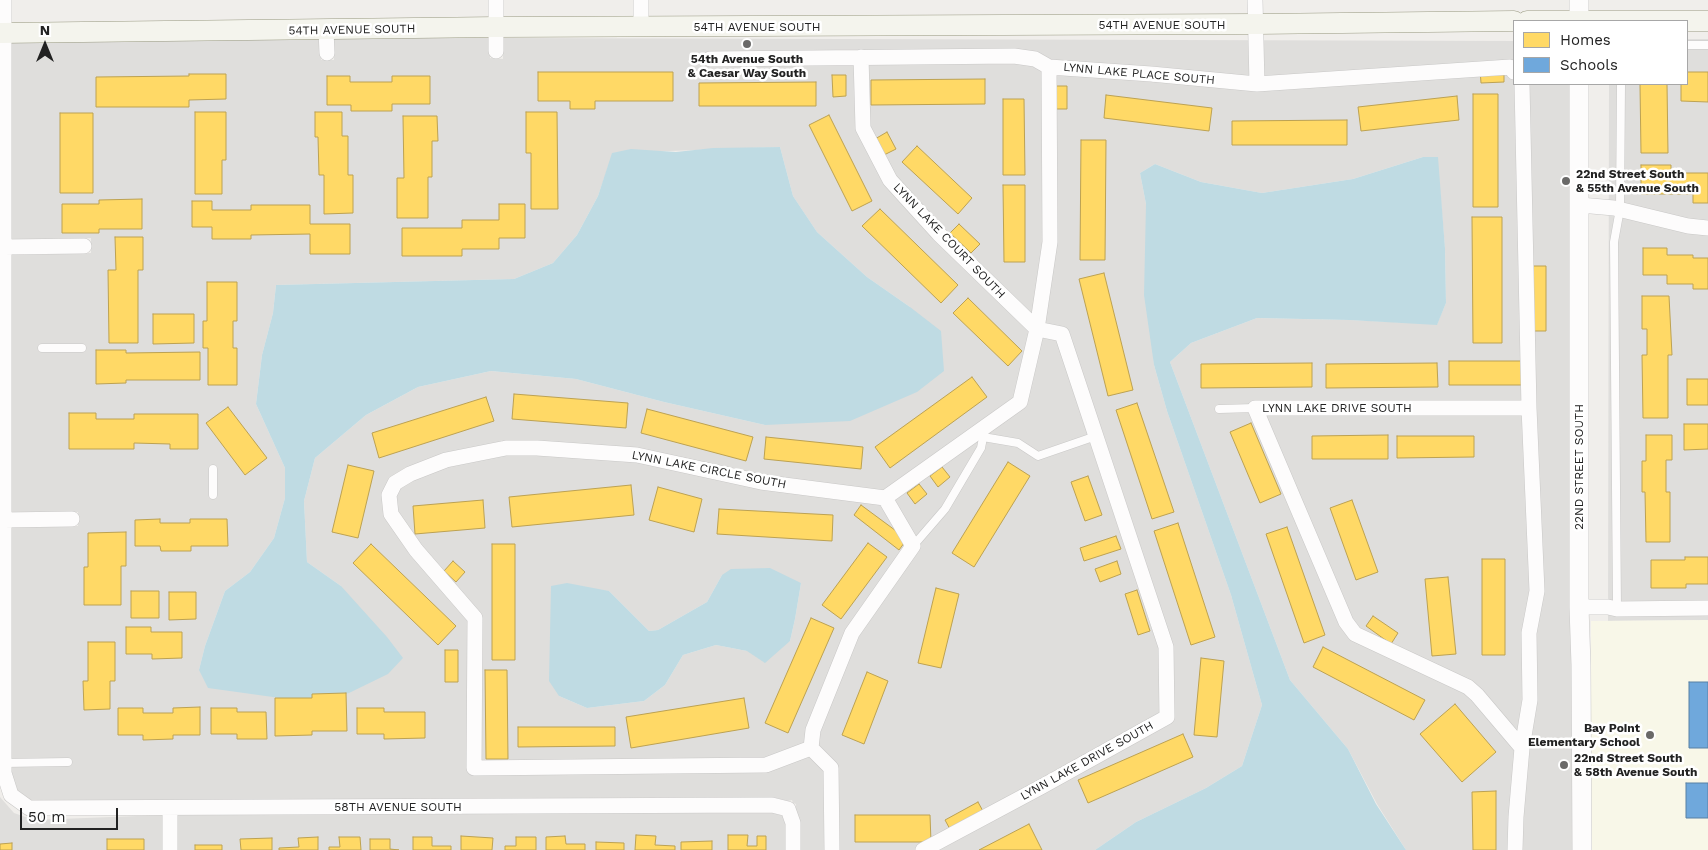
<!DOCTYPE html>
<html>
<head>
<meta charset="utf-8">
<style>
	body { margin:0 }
	#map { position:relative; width:1708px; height:850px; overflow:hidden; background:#f0eeeb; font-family:"Work Sans",sans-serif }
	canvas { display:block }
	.legend { position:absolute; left:1513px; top:20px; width:175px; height:65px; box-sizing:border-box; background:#fff; border:1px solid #a7a7a7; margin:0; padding:6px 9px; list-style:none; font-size:15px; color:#222 }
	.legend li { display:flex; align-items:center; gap:10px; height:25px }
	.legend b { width:25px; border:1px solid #a7a7a7 }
	.north { position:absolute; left:20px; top:20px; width:50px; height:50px; -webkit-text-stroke:4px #fff; paint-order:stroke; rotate:0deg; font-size:14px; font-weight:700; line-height:20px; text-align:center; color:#222 }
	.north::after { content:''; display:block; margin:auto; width:18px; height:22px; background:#222; clip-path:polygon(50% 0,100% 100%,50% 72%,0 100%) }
	.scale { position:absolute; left:20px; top:808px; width:98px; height:22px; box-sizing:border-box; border:2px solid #222; border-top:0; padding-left:6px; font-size:15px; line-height:18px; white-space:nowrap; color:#222; -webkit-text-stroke:4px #fff; paint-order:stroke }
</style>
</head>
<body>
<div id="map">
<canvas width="1708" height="850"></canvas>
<ul class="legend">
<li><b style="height:14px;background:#ffd966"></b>Homes</li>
<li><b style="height:14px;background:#6fa8dc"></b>Schools</li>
</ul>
<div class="north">N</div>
<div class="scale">50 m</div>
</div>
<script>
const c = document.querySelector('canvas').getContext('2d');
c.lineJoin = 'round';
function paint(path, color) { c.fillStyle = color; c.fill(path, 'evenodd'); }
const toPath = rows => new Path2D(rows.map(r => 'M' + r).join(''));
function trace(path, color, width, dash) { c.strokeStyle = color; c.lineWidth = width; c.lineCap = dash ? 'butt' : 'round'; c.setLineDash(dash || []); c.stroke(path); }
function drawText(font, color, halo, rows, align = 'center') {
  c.font = font + ' "Work Sans",sans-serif'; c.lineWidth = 5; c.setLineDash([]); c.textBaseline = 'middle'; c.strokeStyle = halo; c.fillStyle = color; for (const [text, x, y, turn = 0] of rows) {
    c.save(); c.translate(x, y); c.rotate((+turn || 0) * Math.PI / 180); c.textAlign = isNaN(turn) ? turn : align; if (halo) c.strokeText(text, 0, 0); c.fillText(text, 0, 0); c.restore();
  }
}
paint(toPath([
	[320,38,321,60,334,60,333,38,490,38,490,58,503,59,503,38,1514,41,1514,84,1573,84,1575,850,1406,850,1377,804,1348,749,1290,680,1170,362,1191,343,1257,318,1349,320,1437,324,1446,303,1445,248,1437,157,1423,157,1353,179,1262,193,1201,182,1155,164,1140,173,1146,204,1154,365,1167,411,1231,595,1262,705,1242,766,1206,788,1136,822,1095,850,799,850,795,809,796,804,793,803,792,800,788,801,772,797,31,801,17,790,11,772,11,527,78,526,78,512,11,512,11,255,91,253,91,238,11,240,11,40],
	[780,147,793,196,817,232,867,277,910,307,765,425,664,402,576,379,491,371,418,387,366,415,315,458,304,501,307,562,341,586,199,670,205,646,225,591,250,572,274,538,285,498,285,468,256,404,262,355,273,313,276,285,514,279,553,263,577,235,598,196,613,153],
	[722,575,801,583,795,619,790,641,747,651,716,645,683,655,665,685,644,701,587,708,559,696,609,591,649,631,658,630,707,602],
	[1687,39,1708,39,1708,620,1608,621,1609,84,1687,84],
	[0,797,14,813,34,820,163,815,163,850,0,850],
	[771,812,783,816,786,824,786,850,177,850,176,815]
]), '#dfdedc');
paint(toPath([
	[1708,620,1708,850,1591,850,1591,621]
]), '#f8f7e8');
paint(toPath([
	[780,147,793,196,817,232,867,277,910,307,941,331,944,371,917,392,850,421,765,425,664,402,576,379,491,371,418,387,366,415,315,458,304,501,307,562,341,586,387,637,403,658,388,674,349,693,309,702,208,688,199,670,205,646,225,591,250,572,274,538,285,498,285,468,256,404,262,355,273,313,276,285,514,279,553,263,577,235,598,196,612,153,631,149,676,152,713,148],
	[1423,157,1438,157,1445,248,1446,303,1437,325,1349,320,1257,318,1191,343,1170,362,1290,680,1348,749,1376,804,1406,850,1095,850,1136,822,1206,788,1242,766,1262,705,1231,595,1167,411,1154,365,1144,295,1146,204,1140,173,1155,164,1201,182,1262,193,1353,179],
	[770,568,801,583,795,619,790,641,765,663,747,651,716,645,683,655,665,685,644,701,587,708,559,696,549,681,551,586,567,583,609,591,649,631,658,630,707,602,722,575,731,569]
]), '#bfdbe3');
const homes = toPath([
	[1504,68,1504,82,1481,83,1480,69,1504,68],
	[538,72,673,72,673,101,595,101,595,109,570,109,570,101,538,101,538,72],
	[1687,72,1708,72,1708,102,1681,101,1681,84,1687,84,1687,72],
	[189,74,226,74,226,99,189,100,189,107,96,107,96,77,189,76,189,74],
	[832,75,846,75,846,96,833,97,832,75],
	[327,76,350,76,350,82,392,82,392,76,430,76,430,104,392,104,392,111,351,111,351,105,327,105,327,76],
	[985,79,985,104,871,105,871,80,985,79],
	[816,82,816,106,699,106,699,83,816,82],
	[1640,84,1667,84,1668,153,1641,153,1640,84],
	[1053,86,1067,86,1067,109,1054,109,1053,86],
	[1473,94,1498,94,1498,207,1473,207,1473,94],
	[1106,95,1212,108,1209,131,1104,118,1106,95],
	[1457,96,1459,120,1361,131,1358,107,1457,96],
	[1003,99,1024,99,1025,175,1003,175,1003,99],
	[195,112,226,112,226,160,222,160,222,194,195,194,195,112],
	[315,112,342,112,342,136,348,136,348,175,353,175,353,213,324,214,324,175,319,175,318,137,315,137,315,112],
	[526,112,557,112,558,209,531,209,531,153,526,153,526,112],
	[60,113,93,113,93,193,60,193,60,113],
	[829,115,872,201,852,211,809,125,829,115],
	[403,116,437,116,438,141,432,141,432,177,428,177,428,218,397,218,397,178,404,178,403,116],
	[1347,120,1347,145,1232,145,1232,121,1347,120],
	[887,132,896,149,884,155,875,139,887,132],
	[1081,140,1106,140,1105,260,1080,260,1081,140],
	[917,146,972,198,958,214,902,162,917,146],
	[1641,165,1671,165,1671,173,1708,173,1708,203,1693,203,1693,194,1641,194,1641,165],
	[1003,185,1025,185,1025,262,1004,262,1003,185],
	[142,199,142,229,99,229,99,233,62,233,62,204,99,204,99,200,142,199],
	[192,201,212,201,212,210,251,210,251,205,310,205,310,224,350,224,350,254,310,254,310,234,251,235,251,239,212,239,212,227,192,227,192,201],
	[499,204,525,204,525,238,499,238,499,249,462,249,462,256,402,256,402,228,462,228,462,220,499,220,499,204],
	[880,209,958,285,941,303,862,226,880,209],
	[1472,217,1502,217,1502,343,1473,343,1472,217],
	[959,224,980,244,971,253,950,233,959,224],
	[115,237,143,237,143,270,138,270,138,343,109,343,108,270,116,270,115,237],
	[1643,248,1667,248,1667,255,1693,255,1693,258,1708,258,1708,289,1693,289,1693,284,1667,284,1667,275,1643,275,1643,248],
	[1532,266,1546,266,1546,331,1532,331,1532,266],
	[1104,273,1133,390,1108,396,1079,279,1104,273],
	[207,282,237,282,237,321,233,321,233,348,237,348,237,385,208,385,208,348,203,348,203,321,207,321,207,282],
	[1642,296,1669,296,1672,355,1668,355,1668,418,1643,418,1642,355,1647,355,1647,329,1642,329,1642,296],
	[968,298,1022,351,1008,366,953,313,968,298],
	[153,314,194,314,194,343,153,344,153,314],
	[96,350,126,350,126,353,200,352,200,380,126,380,126,383,96,384,96,350],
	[1449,361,1522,361,1522,385,1449,385,1449,361],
	[1312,363,1312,387,1201,388,1201,364,1312,363],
	[1437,363,1438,387,1326,388,1326,364,1437,363],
	[972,377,987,397,890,468,875,447,972,377],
	[1687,379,1708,379,1708,405,1687,405,1687,379],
	[514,394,628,403,626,428,512,419,514,394],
	[486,397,494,421,379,458,372,433,486,397],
	[1137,403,1174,512,1152,519,1116,410,1137,403],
	[228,407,267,458,245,475,206,423,228,407],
	[647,409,753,437,746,461,641,433,647,409],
	[69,413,96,413,96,419,134,419,134,414,198,414,198,449,170,449,170,444,134,443,134,449,69,449,69,413],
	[1251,423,1281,494,1260,503,1230,432,1251,423],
	[1684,424,1708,424,1708,449,1684,450,1684,424],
	[1388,435,1388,459,1312,459,1312,436,1388,435],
	[1646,435,1672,435,1672,460,1666,460,1666,492,1670,492,1670,542,1646,542,1645,492,1642,492,1642,461,1646,461,1646,435],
	[1397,436,1474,436,1474,457,1397,458,1397,436],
	[766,437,863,447,861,469,764,459,766,437],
	[1008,462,1030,476,974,567,952,553,1008,462],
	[348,465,374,471,358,538,332,532,348,465],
	[942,467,950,477,938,487,930,476,942,467],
	[1088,476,1102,515,1085,521,1071,482,1088,476],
	[919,484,927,494,915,504,907,493,919,484],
	[631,485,634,515,512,527,509,497,631,485],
	[658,487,702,499,694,532,649,520,658,487],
	[483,500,485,528,415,534,413,506,483,500],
	[1352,500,1378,572,1356,580,1330,508,1352,500],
	[861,505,907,539,899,550,854,515,861,505],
	[719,509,833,515,832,541,717,534,719,509],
	[160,519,160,523,190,523,190,519,227,519,228,546,191,546,191,551,161,551,160,546,135,546,135,520,160,519],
	[1178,523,1215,637,1191,645,1154,531,1178,523],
	[1287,527,1325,635,1304,643,1266,534,1287,527],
	[126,532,126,566,121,566,121,605,84,605,84,567,88,567,88,533,126,532],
	[1116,536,1121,549,1084,561,1080,548,1116,536],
	[868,543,887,557,841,619,822,605,868,543],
	[371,544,456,626,438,645,353,563,371,544],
	[492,544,515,544,515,660,492,660,492,544],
	[1685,557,1708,557,1708,584,1686,584,1686,588,1651,588,1651,560,1685,560,1685,557],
	[1482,559,1505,559,1505,655,1482,655,1482,559],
	[453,561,465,572,456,582,444,571,453,561],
	[1117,561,1121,574,1100,582,1095,569,1117,561],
	[1448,577,1456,654,1432,656,1425,579,1448,577],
	[936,588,959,594,941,668,918,663,936,588],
	[1137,590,1150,631,1138,635,1125,594,1137,590],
	[131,591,159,591,159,618,131,618,131,591],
	[169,592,196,592,196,619,169,620,169,592],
	[1373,616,1398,633,1391,644,1366,626,1373,616],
	[811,618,834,628,788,733,765,723,811,618],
	[126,627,151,627,151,632,182,632,182,658,152,659,152,654,126,654,126,627],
	[88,642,115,642,115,681,110,681,110,709,84,710,83,681,88,681,88,642],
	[1323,647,1425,700,1414,720,1313,667,1323,647],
	[445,650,458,650,458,682,445,682,445,650],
	[1201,658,1224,661,1217,737,1194,735,1201,658],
	[485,670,507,670,508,759,486,759,485,670],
	[867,672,888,681,864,744,842,735,867,672],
	[346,693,347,731,312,731,312,735,275,736,275,698,312,698,312,694,346,693],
	[744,698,749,728,631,748,626,717,744,698],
	[1455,704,1496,752,1462,782,1420,734,1455,704],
	[200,707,200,735,173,735,173,739,143,740,143,735,118,735,118,708,143,708,143,713,173,713,173,708,200,707],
	[211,708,237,708,237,712,266,712,267,739,237,739,237,734,211,734,211,708],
	[357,708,384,708,384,712,425,712,425,738,384,739,384,734,357,734,357,708],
	[518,727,615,727,615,746,518,747,518,727],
	[1183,734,1193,757,1088,803,1078,780,1183,734],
	[1496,791,1496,850,1473,850,1472,792,1496,791],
	[978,802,984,813,951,831,945,820,978,802],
	[855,815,930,815,931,842,855,842,855,815],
	[1029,824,1042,850,979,850,1029,824],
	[636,835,656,836,655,845,675,846,675,850,635,850,636,835],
	[728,835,748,835,747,846,757,846,757,836,766,836,766,850,728,850,728,835],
	[461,836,493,838,492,850,461,850,461,836],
	[565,836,566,844,585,844,585,850,546,850,546,837,565,836],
	[318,837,318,850,279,850,279,848,299,847,298,838,318,837],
	[339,837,360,837,361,850,329,850,329,847,340,847,339,837],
	[413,837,432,837,432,846,451,846,451,850,413,850,413,837],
	[516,837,536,837,536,850,505,850,505,846,516,846,516,837],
	[272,838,272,850,241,850,240,839,272,838],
	[107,839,144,839,144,850,107,850,107,839],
	[370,839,390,839,390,849,399,850,370,850,370,839],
	[712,841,712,850,681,850,681,842,712,841],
	[596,842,624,843,624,850,596,850,596,842],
	[12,843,12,850,0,850,0,844,12,843],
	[195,845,222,845,222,850,195,850,195,845]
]);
paint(homes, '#ffd966');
trace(homes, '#bda252', 1);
const schools = toPath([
	[1689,682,1708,682,1708,748,1689,748,1689,682],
	[1686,783,1708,783,1708,818,1686,818,1686,783]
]);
paint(schools, '#6fa8dc');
trace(schools, '#5880a4', 1);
const service = toPath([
	[1687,45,1708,45],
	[42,348,82,348],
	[1219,409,1255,408],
	[983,437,1018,443,1038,456,1096,436],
	[213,469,213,495],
	[913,546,945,509,981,448,985,427],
	[1617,609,1614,242,1620,209,1621,84],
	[4,763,68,762]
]);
const minor = toPath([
	[4,0,4,773,11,795,29,808,772,805,788,809,793,823,793,850],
	[496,0,496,51],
	[641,0,641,27],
	[1255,0,1257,84],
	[326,30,327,53],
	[861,57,863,128,890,180,939,234,1037,329,1020,402,885,498],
	[710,59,1014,56,1035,59,1049,67,1151,74,1257,84,1510,67,1514,72],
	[1580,205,1614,208,1688,226,1708,228],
	[4,247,84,246],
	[506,448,537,448,637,455,761,482,885,498,913,546,852,633,813,730,811,748,766,765,474,768,475,618,416,550,391,514,389,495,395,483,410,474,446,460,506,448],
	[4,520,72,519],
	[1579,607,1608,607,1617,609,1708,608],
	[811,748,831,768,832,850],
	[1522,748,1530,700,1529,633,1537,591,1529,408],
	[170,808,170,850],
	[923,850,1041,787,1167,717,1166,647,1062,334,1037,329,1050,242,1049,67],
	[1515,850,1516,817,1522,748,1477,695,1468,687,1355,634,1346,622,1255,408,1529,408,1522,84]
]);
const tertiary = toPath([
	[1579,0,1579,21],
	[1579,84,1579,607,1581,665,1582,850]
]);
const secondary = toPath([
	[1527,21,1708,21],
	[0,33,497,27,1256,24,1514,21]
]);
trace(service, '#c9c8c7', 9);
trace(minor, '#c9c8c7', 16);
trace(tertiary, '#c9c8c7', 20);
trace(secondary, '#999a82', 21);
trace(service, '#fdfcfc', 8);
trace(minor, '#fdfcfc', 15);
trace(tertiary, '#fdfcfc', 19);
trace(secondary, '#f4f4ed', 20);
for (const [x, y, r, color] of [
	[747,44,5,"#6a6968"],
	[1566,181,5,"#6a6968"],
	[1650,735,5,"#6a6968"],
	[1564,765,5,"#6a6968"]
]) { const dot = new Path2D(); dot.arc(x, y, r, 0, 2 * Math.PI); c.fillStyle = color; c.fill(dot); trace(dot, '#fff', 2); }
drawText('12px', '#222', '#fff', [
	["54TH AVENUE SOUTH",1162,25],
	["54TH AVENUE SOUTH",757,27],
	["54TH AVENUE SOUTH",352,30,-1],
	["LYNN LAKE PLACE SOUTH",1139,74,5],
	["LYNN LAKE COURT SOUTH",949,241,46],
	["LYNN LAKE DRIVE SOUTH",1337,408],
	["22ND STREET SOUTH",1579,467,-90],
	["LYNN LAKE CIRCLE SOUTH",709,470,11],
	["LYNN LAKE DRIVE SOUTH",1087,761,-29],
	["58TH AVENUE SOUTH",398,807]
]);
drawText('bold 12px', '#222', '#fff', [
	["54th Avenue South",747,59,"center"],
	["& Caesar Way South",747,73,"center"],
	["22nd Street South",1576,174],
	["& 55th Avenue South",1576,188],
	["Bay Point",1640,728,"right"],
	["Elementary School",1640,742,"right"],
	["22nd Street South",1574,758],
	["& 58th Avenue South",1574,772]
], 'left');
</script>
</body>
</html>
